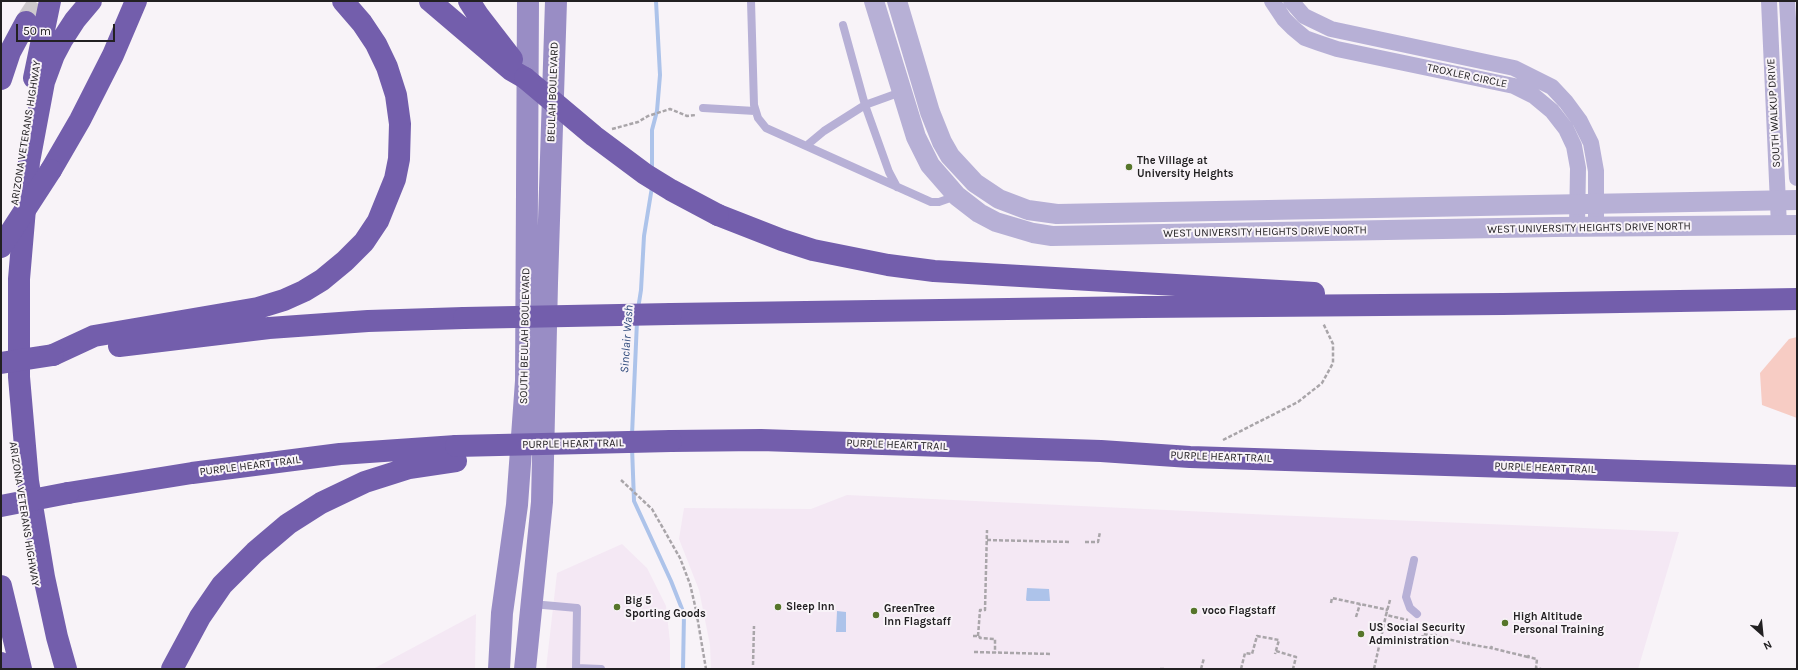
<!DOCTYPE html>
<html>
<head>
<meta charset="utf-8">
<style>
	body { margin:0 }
	#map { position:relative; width:1798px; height:670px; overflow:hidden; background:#f8f3f8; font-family:Karla,sans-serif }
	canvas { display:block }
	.frame { position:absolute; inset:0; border:2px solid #222022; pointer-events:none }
	.north { position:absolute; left:1742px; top:614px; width:40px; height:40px; -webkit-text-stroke:3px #f8f3f8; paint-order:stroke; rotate:153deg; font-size:11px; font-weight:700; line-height:16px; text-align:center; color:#222022 }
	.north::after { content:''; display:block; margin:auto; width:14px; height:18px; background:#222022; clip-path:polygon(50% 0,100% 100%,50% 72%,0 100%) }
	.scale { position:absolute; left:16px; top:24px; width:99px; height:18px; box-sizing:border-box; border:2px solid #222022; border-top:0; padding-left:5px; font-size:12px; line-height:14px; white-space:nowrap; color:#222022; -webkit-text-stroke:3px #f8f3f8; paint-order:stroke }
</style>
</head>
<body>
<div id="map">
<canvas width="1798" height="670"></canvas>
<div class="frame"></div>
<div class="north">N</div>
<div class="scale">50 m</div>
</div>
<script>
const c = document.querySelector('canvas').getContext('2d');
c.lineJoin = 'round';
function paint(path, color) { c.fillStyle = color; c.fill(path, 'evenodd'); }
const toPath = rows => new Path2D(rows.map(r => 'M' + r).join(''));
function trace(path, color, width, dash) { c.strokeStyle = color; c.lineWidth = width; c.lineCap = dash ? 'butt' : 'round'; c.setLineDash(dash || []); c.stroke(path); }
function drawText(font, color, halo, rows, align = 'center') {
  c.font = font + ' Karla,sans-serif'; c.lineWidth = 4; c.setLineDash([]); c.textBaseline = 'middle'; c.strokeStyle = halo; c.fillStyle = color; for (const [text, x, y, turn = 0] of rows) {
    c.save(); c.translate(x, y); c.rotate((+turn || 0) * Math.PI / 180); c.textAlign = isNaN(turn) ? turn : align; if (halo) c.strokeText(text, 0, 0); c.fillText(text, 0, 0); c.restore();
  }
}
paint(toPath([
	[847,495,1273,515,1679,532,1638,669,711,669,710,645,699,590,679,539,684,508,811,509],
	[622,544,647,568,666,606,670,642,670,669,546,669,557,573],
	[476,614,475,669,373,669]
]), '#f4e8f4');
paint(toPath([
	[1797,337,1797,418,1762,405,1760,373,1789,339]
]), '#f7ccc4');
paint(toPath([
	[1027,588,1049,589,1050,601,1027,601,1026,600],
	[837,611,846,612,846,632,836,632]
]), '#adc3ea');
trace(toPath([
	[652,170,652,130,657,111,660,75,656,1],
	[638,309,641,290,644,236,652,187],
	[632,435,637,321],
	[632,447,634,501,671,581,684,614,683,669]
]), '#adc3ea', 4);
trace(toPath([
	[26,22,40,1]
]), '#cdc9cd', 22, [22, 11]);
trace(toPath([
	[612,129,638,122,648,116,670,109,687,116,696,115],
	[1223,440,1298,402,1322,383,1333,363,1333,344,1323,323],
	[621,480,652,509,680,558,690,584,696,610,706,669],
	[987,540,1071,542],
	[1085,542,1098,542,1100,532],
	[1390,600,1386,615,1408,620],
	[1331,603,1332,598,1388,610],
	[1356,617,1360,604],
	[1436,634,1435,636,1468,644],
	[973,636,979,636,980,638,995,639,995,653],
	[978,636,980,610,985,610,987,530],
	[1469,642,1468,644,1491,648],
	[1421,645,1423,634,1435,636],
	[1492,646,1491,648,1528,657],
	[1276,651,1296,657,1293,669],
	[974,652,1052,654],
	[1529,655,1528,657,1537,659,1536,668,1541,669],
	[753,665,754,626],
	[1160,669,1164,669],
	[1201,669,1204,658],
	[1241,669,1245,653,1252,654,1257,636,1279,640,1275,654],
	[1374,669,1386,615]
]), '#a9a5a9', 2.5, [4, 2]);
trace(toPath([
	[751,1,754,105,758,118,766,128,931,202,939,202,956,196],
	[843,25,865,105,889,172,897,187],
	[703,108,755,111],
	[806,146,824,131,865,105,901,92],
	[1414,560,1406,597,1410,608,1417,614],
	[532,604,577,608,576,668,601,669]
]), '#b7b0d6', 8);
trace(toPath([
	[1272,1,1284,19,1293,28,1305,38,1319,43,1337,49,1514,86,1534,96,1552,111,1566,129,1574,146,1578,168,1577,227],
	[1291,1,1304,16,1331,29,1514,68,1552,87,1566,102,1580,121,1591,143,1596,171,1596,228],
	[1769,1,1779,226],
	[1787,1,1797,178]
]), '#b7b0d6', 16);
trace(toPath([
	[874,1,916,137,930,165,957,196,979,213,996,222,1033,233,1052,236,1554,227,1797,225],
	[897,1,930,112,942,142,950,156,975,183,999,199,1028,210,1057,214,1797,200]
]), '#b7b0d6', 20);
trace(toPath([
	[499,669,502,613,517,505,526,381,528,1],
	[525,669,542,502,547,283,556,1]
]), '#998dc5', 22);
trace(toPath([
	[430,1,511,70,525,78],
	[469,1,478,15,512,59],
	[34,78,50,1],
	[1,79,10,52,26,22],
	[51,170,80,120,113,55,136,1],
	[718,215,782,240,813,250,888,265,934,271,1314,293],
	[671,314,1143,307,1503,304,1797,299],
	[119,346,269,328,368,321,464,318],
	[53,355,94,336,258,308,284,300,304,291,322,280,345,261,364,242,378,221,395,179,399,159,400,124,396,95,387,67,376,44,362,23,343,1],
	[671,441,761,440,851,443,1101,451,1190,457,1797,476],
	[68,493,192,473,340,454,456,446],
	[1,586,21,669],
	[1,663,3,669],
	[66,669,57,637,44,577,28,481,19,377,19,279,29,162,44,82,54,55,62,40,75,20,91,1],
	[172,669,200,617,222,585,255,552,288,524,321,503,365,482,409,468,456,461]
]), '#735eac', 22);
trace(toPath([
	[525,78,594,136,645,174,671,190,718,215],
	[1,247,51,170],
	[464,318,671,314],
	[1,363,53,355],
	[456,446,671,441],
	[1,506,68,493]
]), '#735eac', 22);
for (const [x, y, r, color] of [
	[1129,167,4,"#56752a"],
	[617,607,4,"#56752a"],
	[778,607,4,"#56752a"],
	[1194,611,4,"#56752a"],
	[876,615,4,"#56752a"],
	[1505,623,4,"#56752a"],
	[1361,634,4,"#56752a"]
]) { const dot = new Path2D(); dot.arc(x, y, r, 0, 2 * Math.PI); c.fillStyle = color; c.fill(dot); trace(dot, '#f8f3f8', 1.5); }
drawText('11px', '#222022', '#f8f3f8', [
	["TROXLER CIRCLE",1467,76,12],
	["BEULAH BOULEVARD",553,92,-88],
	["SOUTH WALKUP DRIVE",1774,113,-93],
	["ARIZONA VETERANS HIGHWAY",26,133,-81],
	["WEST UNIVERSITY HEIGHTS DRIVE NORTH",1589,228,-1],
	["WEST UNIVERSITY HEIGHTS DRIVE NORTH",1265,232,-1],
	["SOUTH BEULAH BOULEVARD",525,336,-89],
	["PURPLE HEART TRAIL",573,444,-1],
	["PURPLE HEART TRAIL",897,445,2],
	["PURPLE HEART TRAIL",1221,457,2],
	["PURPLE HEART TRAIL",250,466,-7],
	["PURPLE HEART TRAIL",1545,468,2],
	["ARIZONA VETERANS HIGHWAY",24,514,81]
]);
drawText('bold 11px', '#222022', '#f8f3f8', [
	["The Village at",1137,161],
	["University Heights",1137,174],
	["Big 5",625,601],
	["Sporting Goods",625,614],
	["Sleep Inn",786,607],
	["GreenTree",884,609],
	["Inn Flagstaff",884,622],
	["voco Flagstaff",1202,611],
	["High Altitude",1513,617],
	["Personal Training",1513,630],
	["US Social Security",1369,628],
	["Administration",1369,641]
], 'left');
drawText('italic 12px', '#2f4a7c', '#f8f3f8', [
	["Sinclair Wash",627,339,-86]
]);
</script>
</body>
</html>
